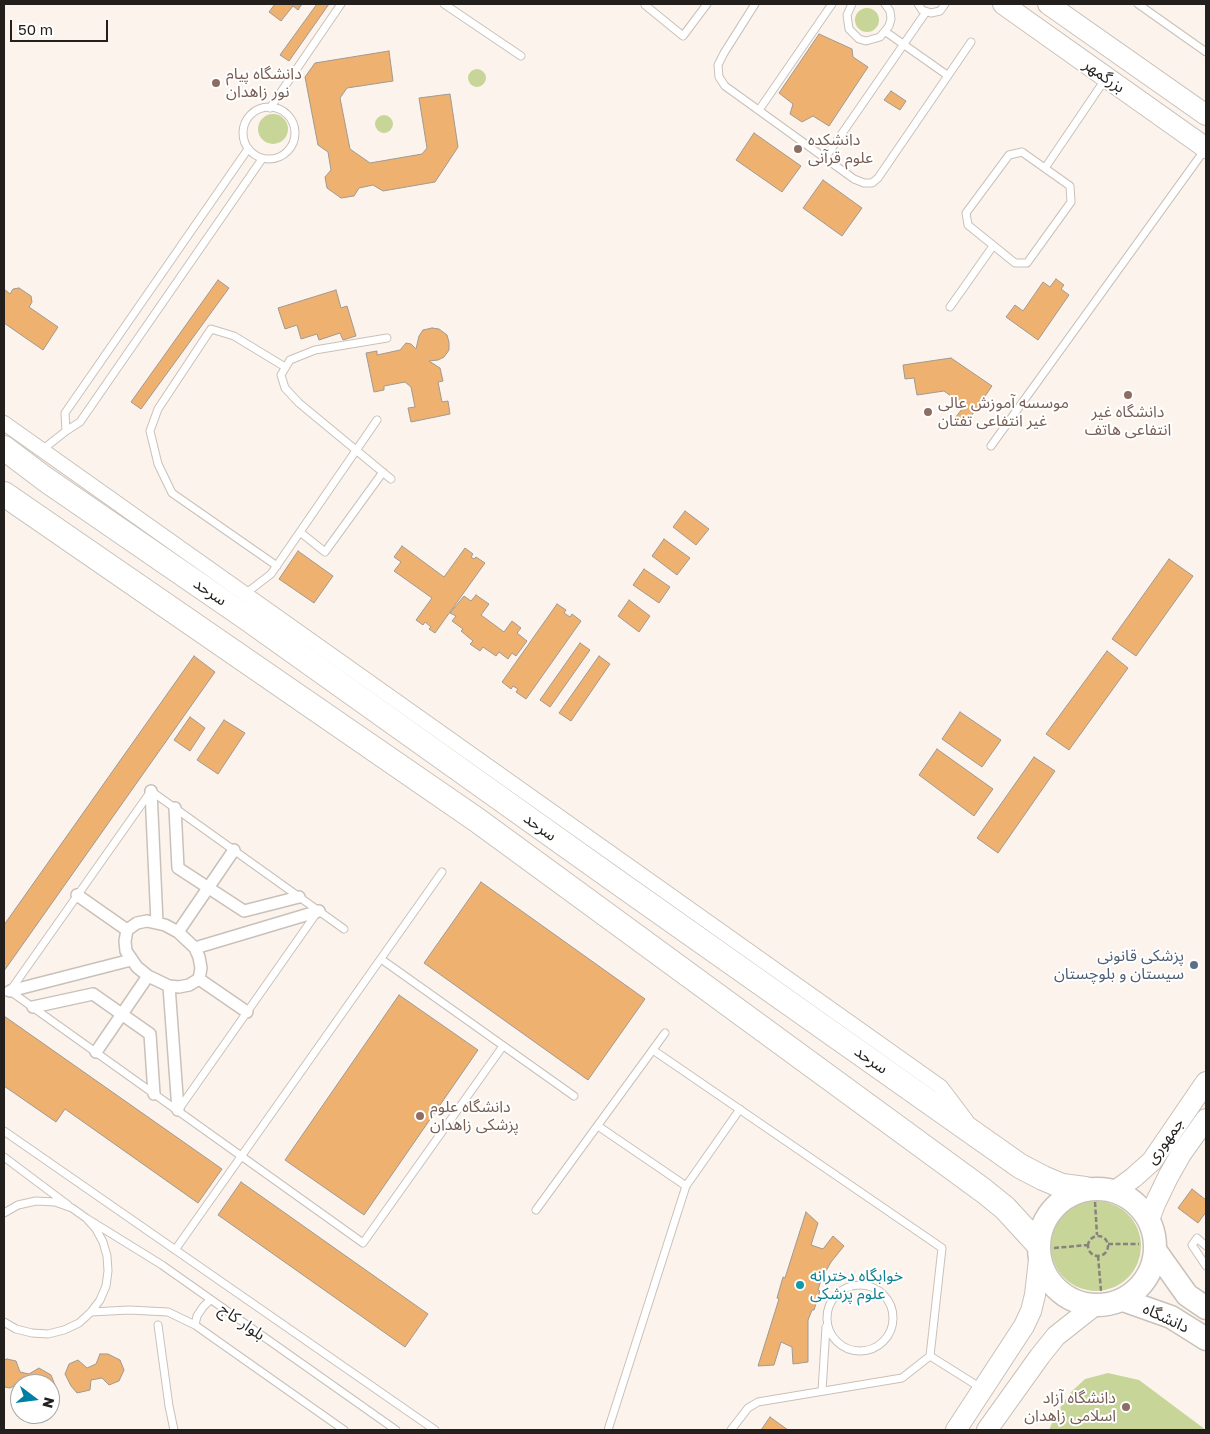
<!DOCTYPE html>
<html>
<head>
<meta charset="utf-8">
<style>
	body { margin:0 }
	#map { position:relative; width:1210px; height:1434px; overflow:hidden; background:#fcf4ec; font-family:"Golos Text",sans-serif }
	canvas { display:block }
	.frame { position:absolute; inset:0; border:5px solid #221f1c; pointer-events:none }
	.north { position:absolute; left:10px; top:1374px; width:50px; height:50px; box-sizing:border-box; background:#fff; border:1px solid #a7a5a4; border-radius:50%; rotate:105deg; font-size:14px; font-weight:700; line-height:20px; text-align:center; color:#221f1c }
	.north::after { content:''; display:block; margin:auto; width:18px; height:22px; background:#007fa5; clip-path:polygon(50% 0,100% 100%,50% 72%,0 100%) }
	.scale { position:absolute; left:10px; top:20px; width:98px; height:22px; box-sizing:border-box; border:2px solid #221f1c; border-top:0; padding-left:6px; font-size:15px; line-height:18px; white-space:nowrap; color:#221f1c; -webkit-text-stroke:4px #fff; paint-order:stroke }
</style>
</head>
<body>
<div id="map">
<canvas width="1210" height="1434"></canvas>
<div class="frame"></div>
<div class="north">N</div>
<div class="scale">50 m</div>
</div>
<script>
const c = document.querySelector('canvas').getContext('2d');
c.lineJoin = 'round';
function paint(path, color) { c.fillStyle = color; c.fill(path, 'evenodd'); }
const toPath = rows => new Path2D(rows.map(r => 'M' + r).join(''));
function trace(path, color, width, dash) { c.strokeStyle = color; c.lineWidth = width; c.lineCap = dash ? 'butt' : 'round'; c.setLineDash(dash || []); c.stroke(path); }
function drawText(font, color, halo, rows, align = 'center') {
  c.font = font + ' "Golos Text","Noto Sans Arabic",sans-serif'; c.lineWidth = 4; c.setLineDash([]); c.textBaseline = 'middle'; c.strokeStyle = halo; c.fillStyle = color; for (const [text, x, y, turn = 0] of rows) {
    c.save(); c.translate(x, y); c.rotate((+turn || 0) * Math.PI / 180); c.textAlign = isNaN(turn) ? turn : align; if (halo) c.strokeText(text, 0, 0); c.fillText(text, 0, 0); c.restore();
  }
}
paint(toPath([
	'855 20a12 12 0 1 1 24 0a12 12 0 1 1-24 0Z',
	'468 78a9 9 0 1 1 18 0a9 9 0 1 1-18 0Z',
	'258 129a15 15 0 1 1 30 0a15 15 0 1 1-30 0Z',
	'375 124a9 9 0 1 1 18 0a9 9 0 1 1-18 0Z',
	'1051 1246a45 45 0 1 1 90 0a45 45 0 1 1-90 0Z',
	[1108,1373,1139,1380,1206,1430,1049,1430,1056,1414,1070,1393,1085,1379]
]), '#c7d599');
const building = toPath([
	[275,4,302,4,298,10,293,6,281,21,269,12,275,4],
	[317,4,329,4,289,61,280,55,317,4],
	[819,34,852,49,853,57,868,67,829,126,813,116,802,122,790,114,793,104,779,93,819,34],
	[389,51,393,81,347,88,340,98,350,149,370,163,422,154,427,148,419,98,450,94,458,147,435,182,383,191,373,185,359,188,354,196,341,198,327,188,325,177,331,170,328,152,318,145,305,77,315,63,389,51],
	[891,91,906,101,900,110,884,100,891,91],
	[754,133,801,166,782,192,736,160,754,133],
	[823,180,862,208,842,236,803,208,823,180],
	[1056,279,1064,285,1061,289,1069,295,1038,340,1006,317,1015,305,1023,311,1043,282,1050,287,1056,279],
	[218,280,229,288,141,409,131,402,218,280],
	[19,288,31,296,32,302,29,307,58,327,43,350,4,323,4,289,10,294,13,289,19,288],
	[336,290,341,308,347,306,356,336,343,340,340,333,319,340,317,334,301,339,297,325,285,329,278,308,336,290],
	[432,328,439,329,447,335,449,342,449,350,444,357,438,360,429,361,440,368,443,381,438,382,442,402,448,401,450,414,411,422,408,408,415,407,411,387,405,382,384,386,384,390,374,392,366,353,377,351,377,355,400,350,406,343,411,344,416,349,419,336,423,330,432,328],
	[951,358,992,386,965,425,955,418,962,409,957,405,959,402,944,391,917,395,914,378,905,379,903,365,951,358],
	[685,511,709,529,696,545,673,527,685,511],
	[664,539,690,558,677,575,652,556,664,539],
	[402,546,444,577,465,548,473,554,471,557,474,559,476,557,485,563,435,633,429,629,431,627,425,622,423,625,416,620,432,598,394,571,401,562,394,557,402,546],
	[298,551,333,576,314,603,279,579,298,551],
	[1169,559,1193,576,1136,656,1112,639,1169,559],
	[644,569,670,587,659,603,633,585,644,569],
	[476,595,489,604,481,615,504,632,512,621,521,628,517,633,527,641,516,656,512,653,508,659,499,652,496,656,483,647,480,651,470,644,473,641,461,631,463,629,452,621,456,616,450,613,464,596,471,601,476,595],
	[629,600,650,616,639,632,618,616,629,600],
	[557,604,566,610,564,613,570,617,572,614,581,621,526,699,516,692,518,689,513,686,511,689,502,682,557,604],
	[580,643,590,650,550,707,540,700,580,643],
	[1107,651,1128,668,1069,750,1046,734,1107,651],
	[194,656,215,672,4,971,4,925,194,656],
	[599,656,610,664,571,721,559,713,599,656],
	[960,712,1001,740,982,767,942,739,960,712],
	[190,717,205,728,190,751,174,740,190,717],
	[224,720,245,733,218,774,197,760,224,720],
	[937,749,993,789,974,816,919,775,937,749],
	[1034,757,1055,771,998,853,977,838,1034,757],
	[481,882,645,999,588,1080,424,963,481,882],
	[399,995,478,1050,364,1215,285,1160,399,995],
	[4,1016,222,1169,198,1203,65,1109,56,1122,4,1086,4,1016],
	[241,1182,428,1314,405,1347,218,1215,241,1182],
	[1192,1189,1206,1200,1206,1212,1198,1223,1178,1208,1192,1189],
	[806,1212,818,1223,811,1245,823,1249,833,1236,844,1246,831,1262,821,1280,818,1290,820,1291,814,1310,812,1310,808,1320,808,1362,793,1364,792,1347,781,1342,774,1365,758,1366,779,1299,777,1298,783,1277,785,1278,806,1212],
	[100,1354,108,1354,120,1360,124,1370,119,1381,109,1385,102,1378,91,1380,90,1390,77,1393,71,1386,65,1374,69,1364,78,1360,87,1368,96,1364,100,1354],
	[7,1359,16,1361,20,1372,29,1374,39,1368,51,1375,55,1385,50,1395,50,1384,18,1384,10,1388,4,1387,4,1360,7,1359],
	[770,1417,788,1430,761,1430,770,1417]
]);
paint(building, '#eeb170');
trace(building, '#a09991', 1);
const service = toPath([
	[444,4,521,56],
	[755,4,724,53,718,65,719,77,725,86,854,179,864,183,872,183,878,178,971,42],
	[852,4,847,15,849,29,859,39,866,41,880,37,889,26,891,19,890,11,885,4],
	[918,4,922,10,931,13,940,11,945,4],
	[1138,4,1206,52],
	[645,5,683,36,707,4],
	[886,32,947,75],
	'243 133a26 26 0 1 1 52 0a26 26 0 1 1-52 0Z',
	[270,108,341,4],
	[759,110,832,4],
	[1022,152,1070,186,1071,202,1027,263,1015,263,968,225,966,213,1009,155,1022,152],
	[825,158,926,12],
	[1045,168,1106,78],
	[950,307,993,246],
	[387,338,315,350,290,360,281,375,285,388,299,403,391,479],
	[66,431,65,413,248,149],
	[991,446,1206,148],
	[42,450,66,431,80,422,262,159],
	[300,532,325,552,383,472],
	[277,566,172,493,158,464,150,431,158,409,211,329,234,336,285,367],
	[245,594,271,574,377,420],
	[381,959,574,1096],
	[10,991,363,1243,503,1046],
	[4,992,10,991,151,791,344,929],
	[653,1050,942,1248,930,1356],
	[179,1109,318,911],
	[598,1126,686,1186],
	[4,1131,435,1430],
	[4,1157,68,1205],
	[536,1210,665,1033],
	[4,1213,18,1205,36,1201,55,1202,72,1208,86,1218,96,1229,103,1242,107,1256,108,1271,106,1286,100,1300,91,1312,79,1323,64,1330,48,1334,32,1333,16,1329,4,1322],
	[86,1218,162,1265,396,1430],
	[1206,1246,1197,1238,1192,1245,1206,1266],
	[175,1250,442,872],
	'827 1318a33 33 0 1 1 66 0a33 33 0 1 1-66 0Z',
	[91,1312,129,1310,168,1312,195,1325,344,1430],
	[158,1325,169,1406,174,1430],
	[195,1325,197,1316,203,1307,210,1300],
	[822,1391,826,1327],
	[608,1430,686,1186,740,1109],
	[731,1430,748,1408,758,1402,902,1378,930,1356,981,1388]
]);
const pedestrian = toPath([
	[151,791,157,923],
	[175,808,178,868,244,911,299,897],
	[77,895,127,930],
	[147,921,165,925,178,932,195,948,199,957,201,968,199,979,189,985,179,987,169,986,148,976,137,967,126,951,125,941,127,930,137,923,147,921],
	[178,932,234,850],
	[195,948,319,911],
	[199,979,247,1012],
	[169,986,178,1110],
	[10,991,131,960],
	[33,1007,93,994,150,1034,154,1094],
	[96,1052,148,976]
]);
const minor = toPath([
	[4,423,941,1087,966,1120]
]);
const secondary = toPath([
	[1003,4,1206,148],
	[1048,4,1206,115],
	[1115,1191,1133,1178,1152,1161,1206,1082],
	[1149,1220,1155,1204,1168,1177,1181,1154,1206,1119],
	[956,1430,1024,1326,1031,1311,1035,1295,1039,1259],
	[987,1430,1040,1356,1056,1336,1094,1306]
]);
const primary = toPath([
	'1039 1247a58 58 0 1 1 116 0a58 58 0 1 1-116 0Z',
	[1155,1250,1187,1295,1206,1308],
	[1123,1300,1171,1317,1206,1339]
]);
const trunk = toPath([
	[4,448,45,479,247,618,609,876,1020,1166,1043,1178,1062,1186,1085,1189],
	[4,494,477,820,984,1191,1005,1208,1038,1244]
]);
trace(service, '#c9c1b9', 9);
trace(pedestrian, '#c9c1b9', 14);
trace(minor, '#c9c1b9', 16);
trace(secondary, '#c9c1b9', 22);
trace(primary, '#c9c1b9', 25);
trace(trunk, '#c9c1b9', 26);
trace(toPath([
	[1095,1202,1097,1235],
	'1088 1246a10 10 0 1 1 20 0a10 10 0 1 1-20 0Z',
	[1108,1244,1139,1244],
	[1054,1248,1088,1245],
	[1098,1256,1101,1291]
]), '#87827c', 2.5, [5, 2.5]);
trace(service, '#fff', 7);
trace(pedestrian, '#fff', 11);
trace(minor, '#fff', 14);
trace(secondary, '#fff', 20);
trace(primary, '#fff', 22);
trace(trunk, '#fff', 24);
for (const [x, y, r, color] of [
	[216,83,5,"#8d6e63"],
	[798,149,5,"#8d6e63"],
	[1128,395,5,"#8d6e63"],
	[928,412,5,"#8d6e63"],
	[1194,965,5,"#5c6f8a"],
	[420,1116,5,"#8d6e63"],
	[800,1285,5,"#0f9aa8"],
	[1126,1407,5,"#8d6e63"]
]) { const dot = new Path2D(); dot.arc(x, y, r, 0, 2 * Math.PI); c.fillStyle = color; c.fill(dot); trace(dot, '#fff', 2); }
drawText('16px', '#785e54', '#fff', [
	["دانشگاه پیام",226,74],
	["نور زاهدان",226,92],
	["دانشکده",808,140],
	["علوم قرآنی",808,158],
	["موسسه آموزش عالی",938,403],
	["غیر انتفاعی تفتان",938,421],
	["دانشگاه غیر",1128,412,"center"],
	["انتفاعی هاتف",1128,430,"center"],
	["دانشگاه علوم",430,1107],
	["پزشکی زاهدان",430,1125],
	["دانشگاه آزاد",1116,1398,"right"],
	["اسلامی زاهدان",1116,1416,"right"]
], 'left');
drawText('16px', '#221f1c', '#fff', [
	["بزرگمهر",1104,76,35],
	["سرحد",210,592,34],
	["سرحد",540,827,36],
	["سرحد",871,1060,35],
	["جمهوری",1165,1141,-54],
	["دانشگاه",1166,1318,25],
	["بلوار کاج",242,1322,35]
]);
drawText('16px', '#4e5e75', '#fff', [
	["پزشکی قانونی",1184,956],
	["سیستان و بلوچستان",1184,974]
], 'right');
drawText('16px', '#0d838f', '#fff', [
	["خوابگاه دخترانه",810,1276],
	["علوم پزشکی",810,1294]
], 'left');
</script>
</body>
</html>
